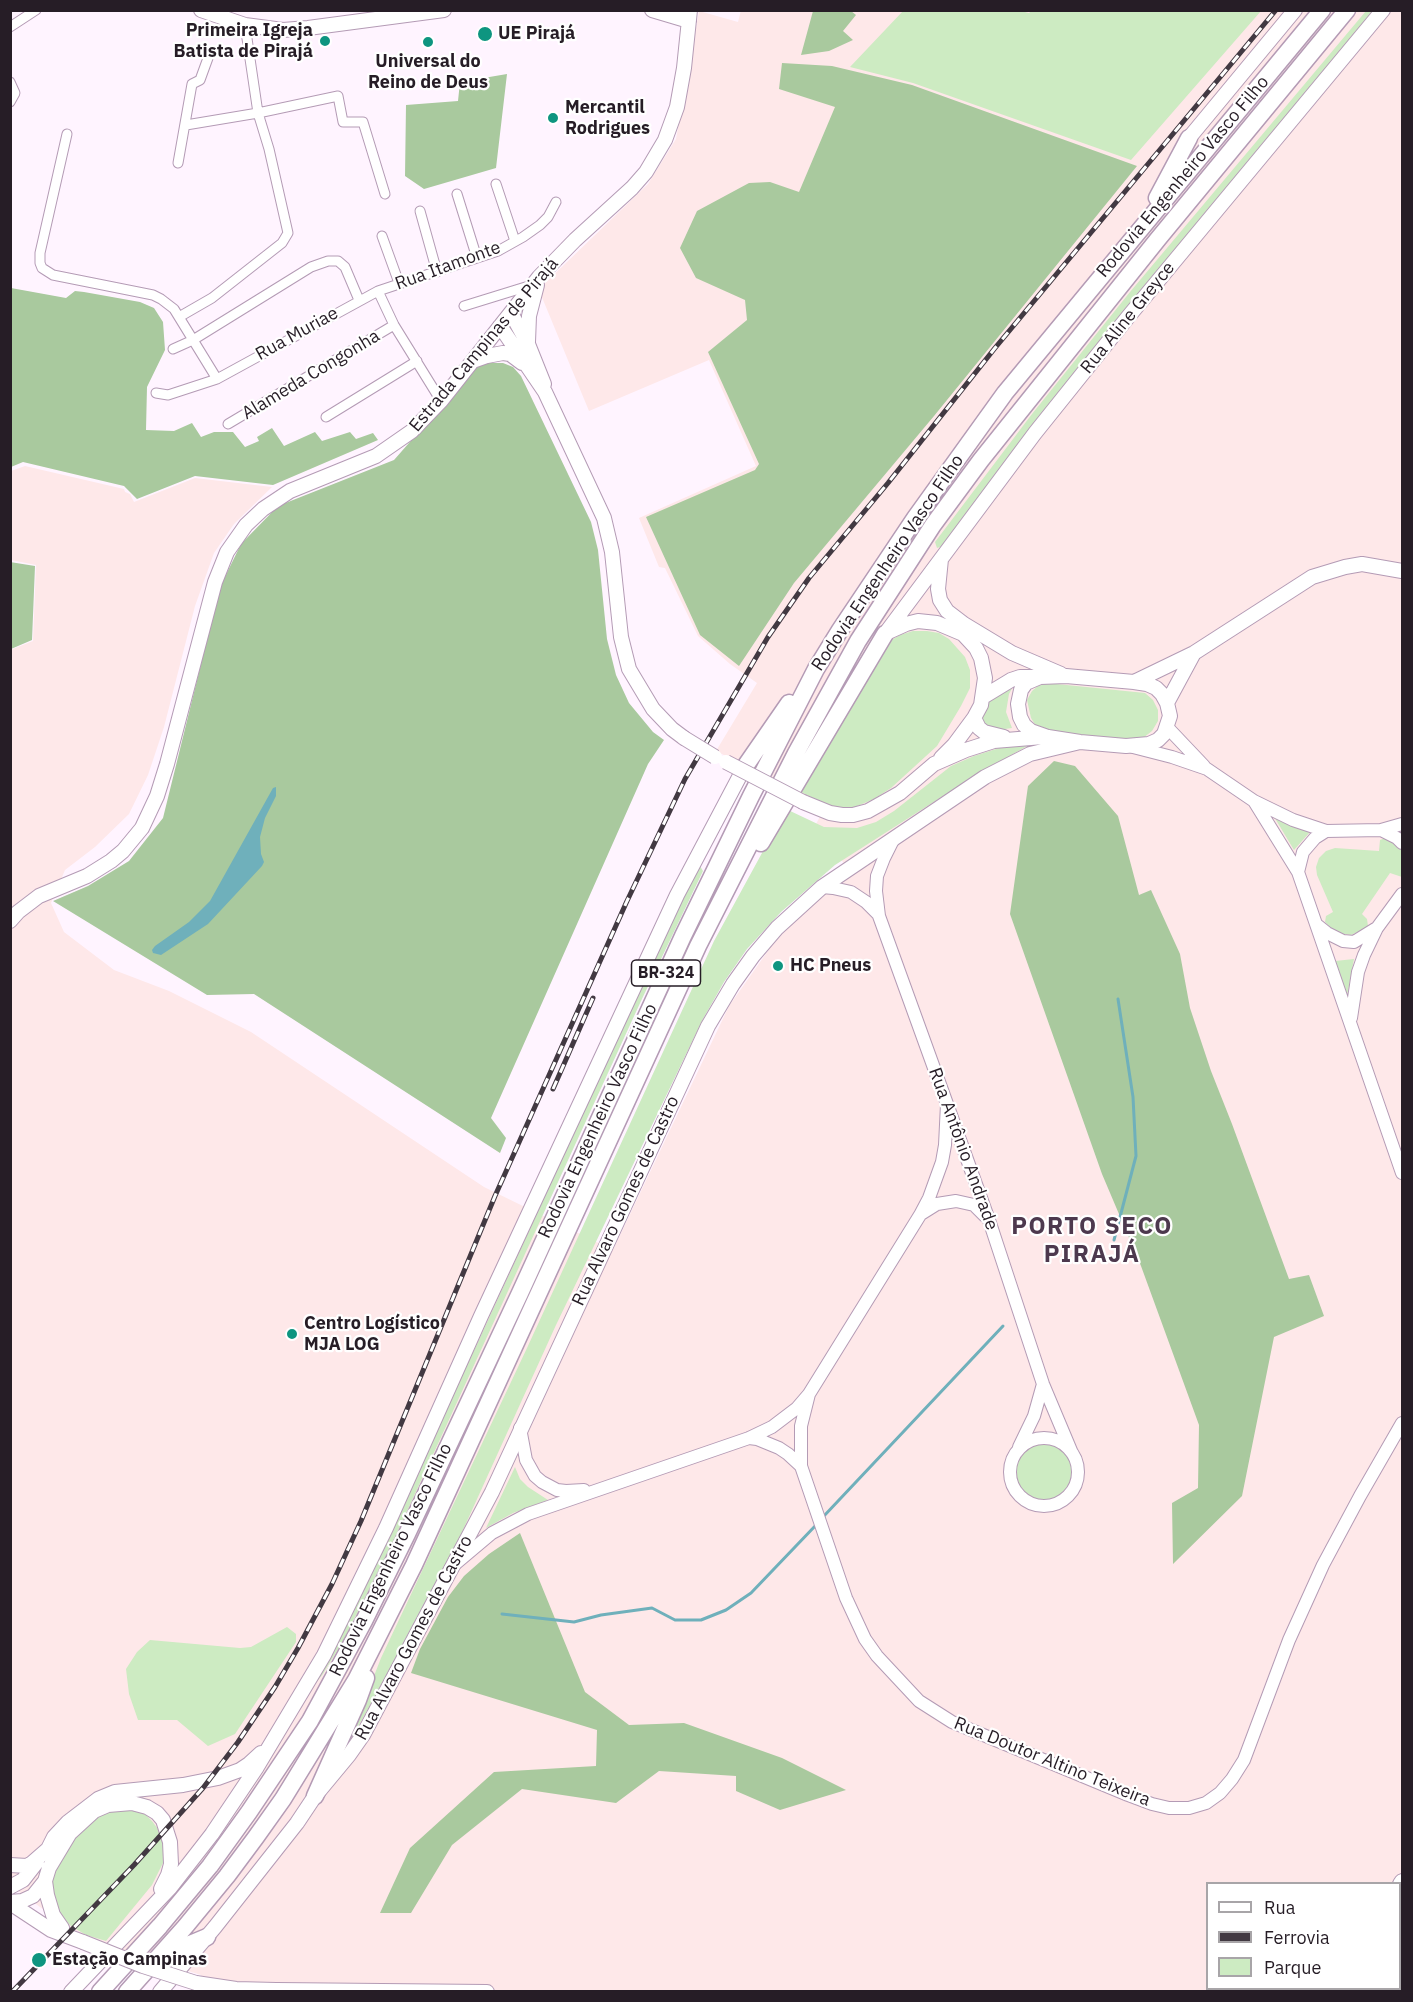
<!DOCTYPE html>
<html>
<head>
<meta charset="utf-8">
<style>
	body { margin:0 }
	#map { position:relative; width:1413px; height:2002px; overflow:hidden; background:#fff4ff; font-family:"IBM Plex Sans",sans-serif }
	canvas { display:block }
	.frame { position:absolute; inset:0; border:12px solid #261d26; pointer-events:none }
	.legend { position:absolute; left:1206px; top:1882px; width:195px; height:108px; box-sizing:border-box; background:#fff; border:2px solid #a8a5a8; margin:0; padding:8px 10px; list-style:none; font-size:18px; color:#261d26 }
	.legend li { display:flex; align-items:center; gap:12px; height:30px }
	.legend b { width:30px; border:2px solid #a8a5a8 }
</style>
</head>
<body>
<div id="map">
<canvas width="1413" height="2002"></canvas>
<div class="frame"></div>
<ul class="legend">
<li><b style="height:8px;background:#fff"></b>Rua</li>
<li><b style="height:8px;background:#423942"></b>Ferrovia</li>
<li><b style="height:16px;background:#cdebc2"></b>Parque</li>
</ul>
</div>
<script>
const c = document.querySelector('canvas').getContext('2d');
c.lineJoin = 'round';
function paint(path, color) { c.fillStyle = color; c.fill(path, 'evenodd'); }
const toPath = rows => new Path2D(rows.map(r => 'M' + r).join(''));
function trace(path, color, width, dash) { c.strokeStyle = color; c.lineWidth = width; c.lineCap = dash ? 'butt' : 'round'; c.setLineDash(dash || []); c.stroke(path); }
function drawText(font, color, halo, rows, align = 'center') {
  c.font = font + ' "IBM Plex Sans",sans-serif'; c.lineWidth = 4.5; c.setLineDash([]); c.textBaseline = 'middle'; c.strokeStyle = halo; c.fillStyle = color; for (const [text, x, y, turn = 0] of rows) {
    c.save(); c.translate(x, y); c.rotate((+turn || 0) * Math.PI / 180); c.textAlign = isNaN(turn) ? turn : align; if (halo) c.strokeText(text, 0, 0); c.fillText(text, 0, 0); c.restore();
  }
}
paint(toPath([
	[741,10,1402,11,1402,1910,1400,1906,1400,1884,1208,1884,1208,1988,1383,1988,1383,1991,192,1991,201,1975,127,1952,69,1928,11,1886,10,650,33,641,36,565,11,560,11,471,25,466,124,489,125,492,130,494,134,502,195,478,272,487,234,524,214,553,195,606,164,727,148,775,129,814,95,847,65,870,51,903,64,932,114,970,169,991,251,1032,484,1187,613,1250,729,1006,770,948,801,913,852,873,829,845,816,824,825,807,716,751,757,683,730,664,698,636,665,568,659,567,639,518,756,466,709,360,589,411,541,295,541,287,648,184,676,139,699,11,738,22]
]), '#fee8e9');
paint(toPath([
	[1017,10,1029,13,1032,10,1261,11,1131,160,913,83,850,67,903,11],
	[1366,11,1376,11,1079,366,943,546,937,548,935,542,1032,414,1130,292],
	[913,631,927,631,939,633,949,639,965,657,970,670,970,688,961,706,937,746,891,788,874,799,855,807,830,807,797,790,888,642,900,635],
	[1015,683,1009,694,1006,712,1012,728,991,731,979,725,988,701],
	[1047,683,1145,693,1153,700,1158,710,1158,721,1152,731,1143,738,1131,740,1049,732,1036,726,1031,718,1027,700,1032,691,1038,686],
	[1029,745,979,773,835,865,781,912,747,949,724,982,703,1019,556,1325,458,1541,432,1594,345,1750,381,1658,527,1348,714,941,786,809,824,827,857,828,876,822,894,811,951,766,974,756,999,748],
	[751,766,753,768,700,866,703,871,641,1001,392,1544,343,1641,323,1674,311,1689,478,1342,677,908],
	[1273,815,1310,832,1294,850],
	[1385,838,1391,840,1402,851,1402,877,1390,873,1362,914,1367,919,1368,926,1364,929,1351,935,1336,933,1325,922,1326,916,1333,912,1317,875,1316,867,1319,858,1326,851,1335,848,1379,851,1380,840],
	[1354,959,1347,996,1335,961],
	'1015 1472a29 29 0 1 1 58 0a29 29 0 1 1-58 0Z',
	[515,1467,520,1479,528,1487,548,1500,513,1513,486,1528],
	[287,1627,296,1634,296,1642,235,1734,208,1746,177,1720,138,1720,129,1694,126,1669,137,1652,150,1640,240,1648,251,1647],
	[122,1809,139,1811,146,1815,152,1821,158,1829,164,1847,163,1863,152,1885,106,1941,86,1935,71,1926,59,1915,49,1889,55,1866,64,1850,89,1822,104,1812]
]), '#cdebc2');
paint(toPath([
	[813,11,851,11,856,15,843,31,853,40,829,51,801,55],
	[782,63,832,66,912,85,1137,166,934,416,794,583,739,666,700,635,646,517,755,470,759,464,708,352,747,320,745,300,696,278,680,248,697,211,749,183,770,182,799,192,835,107,779,89],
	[507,74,496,168,424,189,405,176,406,105,458,101,460,82],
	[11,288,66,298,75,291,84,292,140,302,154,308,163,322,165,350,147,387,146,430,174,431,192,423,201,437,214,432,233,432,245,447,259,441,257,437,272,428,284,446,315,432,322,441,350,432,356,439,373,433,378,440,273,485,195,476,137,499,124,486,23,462,11,467],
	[485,363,503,363,513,367,521,376,591,522,598,550,607,639,616,675,629,703,653,732,664,740,648,764,491,1118,506,1138,500,1153,254,994,207,995,53,901,88,886,129,861,163,818,220,587,241,544,278,506,394,460,475,368],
	[10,562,35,566,32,640,11,649],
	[1054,761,1075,766,1118,816,1139,895,1151,890,1180,954,1190,1008,1211,1071,1232,1124,1289,1279,1309,1275,1324,1316,1274,1337,1242,1496,1173,1564,1172,1503,1198,1488,1199,1425,1141,1266,1102,1174,1010,914,1028,786],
	[520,1533,585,1692,629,1725,684,1723,782,1758,846,1790,780,1810,736,1791,736,1776,659,1771,616,1803,522,1789,452,1845,411,1913,380,1913,410,1848,494,1772,596,1766,597,1730,411,1673,420,1649,448,1597,464,1576,489,1554]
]), '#a9c99e');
paint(toPath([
	[276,787,276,796,265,818,260,837,261,854,264,862,262,866,208,924,161,955,153,953,152,950,155,946,189,922,210,901,273,788]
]), '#6fb0bb');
trace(toPath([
	[1114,1240,1136,1156,1133,1097,1118,999],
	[823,1517,1003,1326],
	[502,1614,574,1622,601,1615,652,1608,675,1620,701,1620,726,1610,751,1593,817,1524]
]), '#6fb0bb', 3);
const minor = toPath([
	[10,27,36,10],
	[10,82,15,93,10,102],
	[186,125,258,113,338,96,343,122,363,122,385,194],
	[67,134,40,253,40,263,42,268,53,275,153,295,161,299,174,309,217,379],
	[178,163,192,84,200,80,208,58],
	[496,184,515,241],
	[457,194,477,258],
	[420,211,437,272],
	[382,236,399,283],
	[378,291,394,325,441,401],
	[464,306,532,285],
	[179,317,212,298,282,243,288,233,269,149,258,113,245,25],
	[173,349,193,340,311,267,328,261,338,261,345,267,359,300],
	[156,393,168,395,217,379,378,291,498,251,523,237,540,225,548,217,556,202],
	[326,417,417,361],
	[228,424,394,325]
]);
const tertiary = toPath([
	[1167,727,1204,766],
	[1133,747,1172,757,1207,769,1254,801,1293,820,1326,831,1381,830,1402,824],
	[1254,801,1298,872,1402,1173],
	[1381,830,1397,838,1402,843],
	[894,838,884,858,877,876,876,891,879,916,989,1220,1043,1384,1072,1453],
	[1298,872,1303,852,1315,838,1326,831],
	[822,887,833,888,851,892,866,902,878,914],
	[1317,925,1327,933,1343,941,1354,942,1375,929],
	[1351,1018,1358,972,1364,955,1377,928,1402,894],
	[921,1214,937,1204,956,1201,974,1205,985,1216],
	[809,1394,801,1426,801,1466,846,1598,865,1639,877,1656,919,1701,952,1722,1128,1795,1152,1804,1169,1808,1189,1808,1206,1803,1220,1793,1232,1779,1244,1760,1289,1640,1323,1565,1360,1496,1402,1423],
	[520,1428,526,1460,535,1476,542,1482,557,1490,566,1491,584,1490],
	'1010 1472a34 34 0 1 1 68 0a34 34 0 1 1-68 0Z',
	[749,1438,757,1439,779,1448,788,1454,801,1466],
	[1019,1447,1034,1416,1043,1384],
	[454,1565,492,1533,528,1514,749,1438,772,1427,797,1408,809,1394,920,1215,929,1198,942,1162,945,1145,947,1104]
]);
const secondary = toPath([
	[201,10,245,25,283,30,308,28,444,10],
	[652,10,689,21],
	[1189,138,1295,10],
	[511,313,528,344,544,384],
	[500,326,545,392,604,518,612,552,621,637,629,669,653,709,672,729,684,738],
	[528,342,529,316,537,285],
	[473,361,487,356,503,353,510,354,522,363],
	[941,559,938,589,940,600,947,611,964,624,1012,653,1061,674],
	[886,633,906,624,918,621,937,623,963,634,976,648,981,658,985,678,981,705,974,718,954,745,941,758],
	[885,634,1035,433,1128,317,1383,10],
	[1066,676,1134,682,1147,684,1156,688,1162,694,1167,703,1170,716,1164,734,1158,740,1149,744,1126,746,1080,742,1048,737,1031,731,1024,725,1020,717,1018,704,1021,690,1026,683,1040,677,1066,676],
	[1134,682,1194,653,1312,577,1345,567,1362,564,1402,571],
	[983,697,1011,680,1020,677,1036,677],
	[1167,703,1194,653],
	[974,718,979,728,984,732,1004,737],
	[803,802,830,813,842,815,853,815,868,811,900,793,934,764,966,750,994,741,1043,737],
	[10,921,18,912,39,896,87,876,111,861,123,851,142,828,157,796,167,764,215,582,227,552,246,525,263,509,290,491,376,456,412,431,441,401,539,277,575,240,632,188,646,172,665,140,677,107,684,68,690,10],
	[10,1865,27,1866,32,1863,48,1849,54,1837,68,1822,98,1799,115,1792,183,1785,218,1778,240,1770,249,1764,261,1753],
	[1400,1884,1402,1881],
	[10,1887,23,1880,37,1862],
	[10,1902,22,1901,33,1896,45,1881],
	[10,1903,51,1930,83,1942],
	[62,1928,53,1915,47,1895,45,1881,49,1868,70,1833,94,1811,108,1805,132,1803,147,1807,157,1813,163,1820,170,1842,171,1864,168,1875,161,1889],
	[196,1983,236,1989,276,1990,487,1992],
	[71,1992,170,1888,212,1834,257,1767,324,1655,386,1528,481,1316,677,895,744,768],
	[160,1992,215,1927,297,1823,315,1796,349,1755,363,1735,492,1492,708,1026,733,984,753,956,777,928,822,887,985,777,1030,754,1080,742],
	[1295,1992,1298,1988]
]);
const motorway = toPath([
	[1157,198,1189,138],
	[744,768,789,703],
	[761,843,885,634],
	[315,1796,358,1700,366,1678],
	[164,1955,207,1937],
	[100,1992,160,1926,210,1866,249,1812,310,1721,364,1621,407,1534,520,1293,683,936,751,796,816,669,840,630,915,518,1005,393,1322,10],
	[127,1992,185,1927,227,1876,256,1837,283,1799,356,1680,414,1565,698,946,796,753,858,641,933,525,981,460,1158,239,1347,10]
]);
trace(minor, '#b49bb5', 11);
trace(tertiary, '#b49bb5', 14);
trace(secondary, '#b49bb5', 16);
trace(motorway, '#b49bb5', 19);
trace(minor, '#fff', 9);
trace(tertiary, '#fff', 12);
trace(secondary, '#fff', 14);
trace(motorway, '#fff', 16);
const rail = toPath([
	[553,1089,593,998],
	[12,1992,134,1865,203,1788,238,1742,275,1687,298,1648,332,1584,361,1521,495,1196,627,901,685,779,768,637,809,578,888,483,995,348,1276,10]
]);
trace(rail, '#423942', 5);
trace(rail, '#fff', 3, [9]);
const secondaryBridge = toPath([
	[684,738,715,757],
	[726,762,803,802],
	[83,1942,143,1966,196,1983]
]);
trace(secondaryBridge, '#b49bb5', 16, []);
trace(secondaryBridge, '#fff', 14);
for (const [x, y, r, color] of [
	[485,34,8,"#0e9580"],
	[325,41,6,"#0e9580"],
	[428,42,6,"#0e9580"],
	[553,118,6,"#0e9580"],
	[778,966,6,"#0e9580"],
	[292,1334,6,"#0e9580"],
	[39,1960,8,"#0e9580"]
]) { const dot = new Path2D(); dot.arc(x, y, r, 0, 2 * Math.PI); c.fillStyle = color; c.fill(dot); trace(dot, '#fff', 2); }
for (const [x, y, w] of [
	[666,973,69]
]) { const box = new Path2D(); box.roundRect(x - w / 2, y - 13, w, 26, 4.5); c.fillStyle = '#fff'; c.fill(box); trace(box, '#261d26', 1.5); }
drawText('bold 16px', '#261d26', null, [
	["BR-324",666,973]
]);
drawText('bold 18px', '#261d26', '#fff', [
	["Primeira Igreja",313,31,"right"],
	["Batista de Pirajá",313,52,"right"],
	["UE Pirajá",498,34],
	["Universal do",428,62,"center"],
	["Reino de Deus",428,83,"center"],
	["Mercantil",565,108],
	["Rodrigues",565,129],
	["HC Pneus",790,966],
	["Centro Logístico",304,1324],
	["MJA LOG",304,1345],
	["Estação Campinas",52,1960]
], 'left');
drawText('18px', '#261d26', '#fff', [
	["Rodovia Engenheiro Vasco Filho",1183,177,-50],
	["Rua Itamonte",448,266,-20],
	["Rua Aline Greyce",1128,318,-51],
	["Rua Muriae",297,334,-29],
	["Estrada Campinas de Pirajá",484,345,-50],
	["Alameda Congonha",311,375,-31],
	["Rodovia Engenheiro Vasco Filho",888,563,-56],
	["Rodovia Engenheiro Vasco Filho",598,1121,-65],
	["Rua Antônio Andrade",963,1149,70],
	["Rua Alvaro Gomes de Castro",626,1201,-65],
	["Rodovia Engenheiro Vasco Filho",391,1560,-64],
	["Rua Alvaro Gomes de Castro",414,1638,-62],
	["Rua Doutor Altino Teixeira",1052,1762,22]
]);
c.letterSpacing = '1.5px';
drawText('bold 24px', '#4d394e', '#fff', [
	["PORTO SECO",1092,1227],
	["PIRAJÁ",1092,1255]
]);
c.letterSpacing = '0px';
</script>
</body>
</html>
